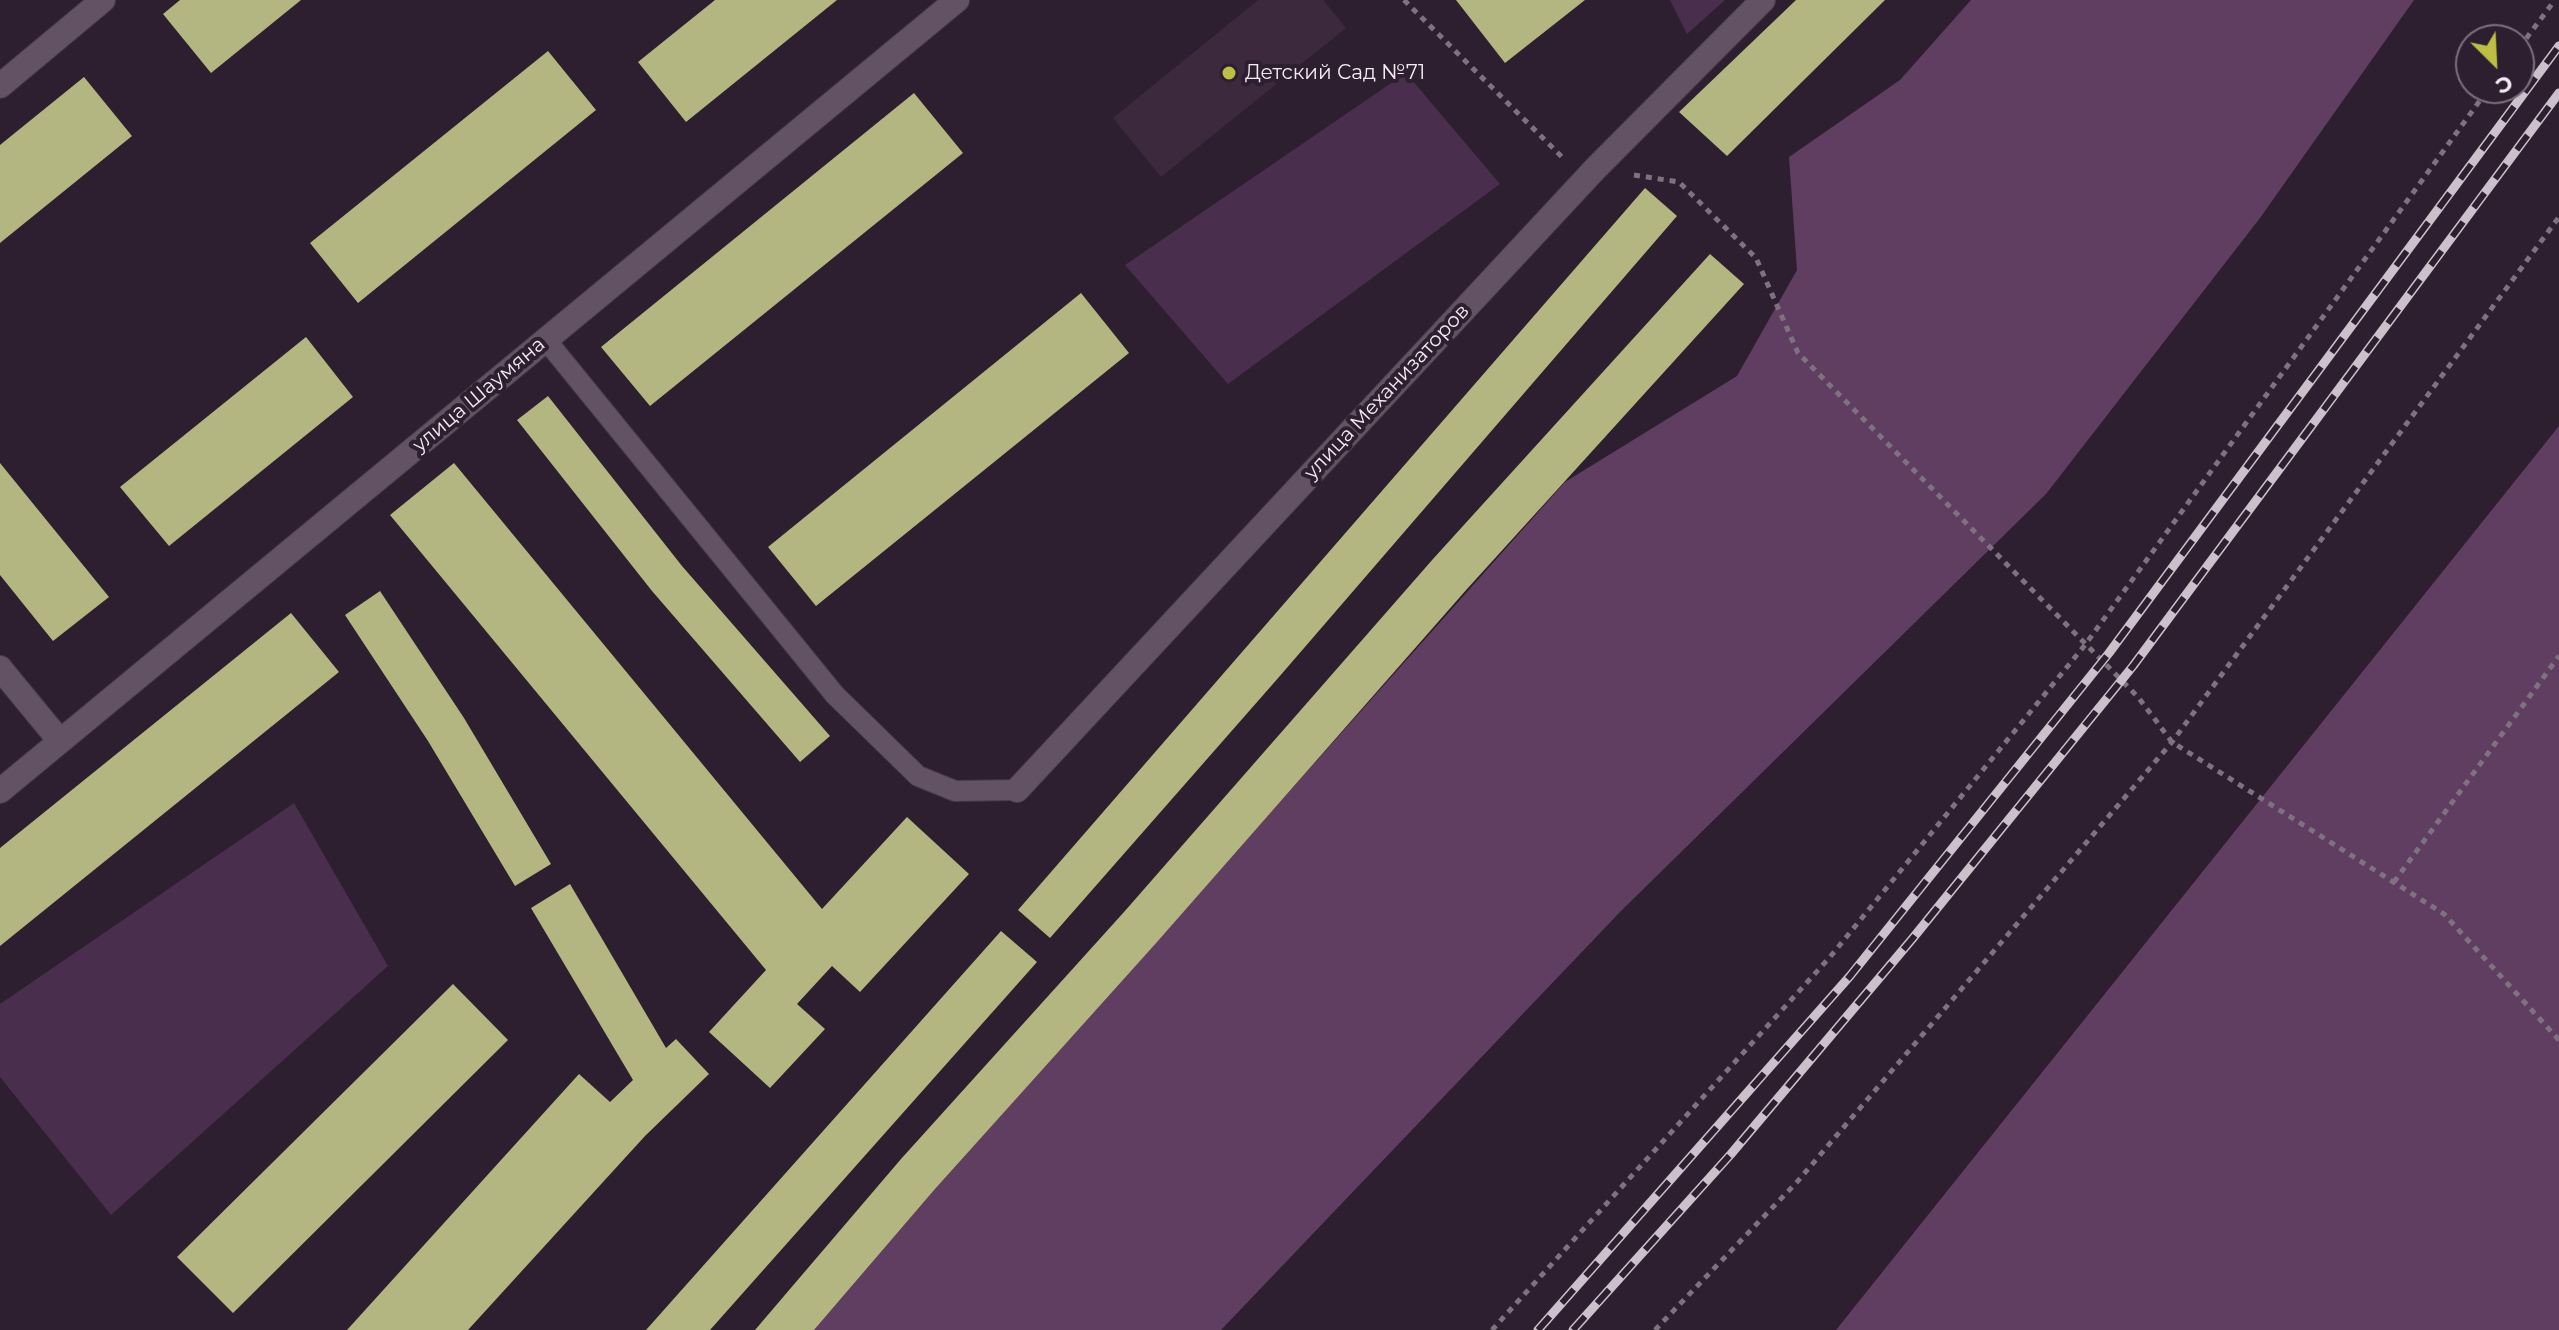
<!DOCTYPE html>
<html>
<head>
<meta charset="utf-8">
<style>
	body { margin:0 }
	#map { position:relative; width:2559px; height:1330px; overflow:hidden; background:#2d1f2f; font-family:Montserrat,sans-serif }
	canvas { display:block }
	.north { position:absolute; left:2455px; top:24px; width:80px; height:80px; box-sizing:border-box; background:#2d1f2f; border:2px solid #7d707e; border-radius:50%; rotate:156deg; font-size:22px; font-weight:700; line-height:32px; text-align:center; color:#f4eaf4 }
	.north::after { content:''; display:block; margin:auto; width:28px; height:36px; background:#bcbf44; clip-path:polygon(50% 0,100% 100%,50% 72%,0 100%) }
</style>
</head>
<body>
<div id="map">
<canvas width="2559" height="1330"></canvas>
<div class="north">С</div>
</div>
<script>
const c = document.querySelector('canvas').getContext('2d');
c.lineJoin = 'round';
function paint(path, color) { c.fillStyle = color; c.fill(path, 'evenodd'); }
const toPath = rows => new Path2D(rows.map(r => 'M' + r).join(''));
function trace(path, color, width, dash) { c.strokeStyle = color; c.lineWidth = width; c.lineCap = dash ? 'butt' : 'round'; c.setLineDash(dash || []); c.stroke(path); }
function drawText(font, color, halo, rows, align = 'center') {
  c.font = font + ' Montserrat,sans-serif'; c.lineWidth = 8; c.setLineDash([]); c.textBaseline = 'middle'; c.strokeStyle = halo; c.fillStyle = color; for (const [text, x, y, turn = 0] of rows) {
    c.save(); c.translate(x, y); c.rotate((+turn || 0) * Math.PI / 180); c.textAlign = isNaN(turn) ? turn : align; if (halo) c.strokeText(text, 0, 0); c.fillText(text, 0, 0); c.restore();
  }
}
paint(toPath([
	[1258,0,1323,0,1346,28,1161,177,1113,118]
]), '#3c293d');
paint(toPath([
	[1670,0,1725,0,1687,34],
	[1406,73,1500,184,1228,384,1125,265],
	[294,803,388,966,111,1215,0,1077,0,1004]
]), '#4a2e4d');
paint(toPath([
	[1971,0,2414,0,2260,218,2046,494,1621,911,1221,1330,814,1330,935,1189,1565,482,1737,376,1797,270,1789,157,1900,80],
	[2559,426,2559,1330,1836,1330]
]), '#5f3e62');
paint(toPath([
	[180,0,301,0,211,73,163,14],
	[715,0,837,0,686,122,638,62],
	[1456,0,1585,0,1505,63],
	[1796,0,1885,0,1727,156,1679,112],
	[548,51,596,110,358,303,310,243],
	[84,77,132,136,0,243,0,145],
	[914,93,963,153,650,406,601,347],
	[1645,188,1677,216,1279,677,1050,938,1018,910],
	[1710,254,1744,284,1467,589,1157,942,935,1189,814,1330,755,1330,901,1159,1124,912,1433,559],
	[1081,293,1129,353,816,606,768,547],
	[306,337,353,397,169,546,120,487],
	[548,396,682,566,830,736,800,762,652,591,517,420],
	[0,463,109,597,53,641,0,575],
	[454,463,822,909,907,817,969,874,860,992,832,966,797,1004,825,1029,770,1088,709,1032,766,970,390,515],
	[380,591,464,718,551,864,515,886,428,741,345,615],
	[291,613,339,672,0,946,0,848],
	[570,884,666,1048,676,1039,709,1074,645,1136,468,1330,347,1330,579,1074,610,1102,633,1080,531,908],
	[1001,931,1037,962,710,1330,646,1330],
	[453,984,508,1040,233,1313,177,1257]
]), '#b3b680');
const lane = toPath([
	[546,340,835,695,918,776,955,791,1017,790]
]);
const street = toPath([
	[0,86,103,0],
	[0,668,60,741],
	[1017,790,1595,169,1763,0],
	[0,791,957,0]
]);
trace(lane, '#463a48', 22);
trace(street, '#463a48', 26);
trace(toPath([
	[1404,0,1562,157],
	[2519,48,2555,0],
	[1634,175,1679,182,1756,258,1798,353,2138,697,2172,742,2444,914,2559,1040],
	[2394,882,2559,656],
	[1492,1330,1830,957,2085,645,2489,88],
	[1655,1330,1797,1182,2172,742,2559,217]
]), '#7e7280', 5, [6, 6]);
trace(lane, '#625264', 20);
trace(street, '#625264', 24);
const rail = toPath([
	[1538,1330,1850,976,2109,653,2559,46],
	[1573,1330,1731,1154,1913,938,2133,666,2559,93]
]);
trace(rail, '#cbc0cb', 9);
trace(rail, '#2d1f2f', 6, [18]);
for (const [x, y, r, color] of [
	[1229,73,8,"#bcbf44"]
]) { const dot = new Path2D(); dot.arc(x, y, r, 0, 2 * Math.PI); c.fillStyle = color; c.fill(dot); trace(dot, '#2d1f2f', 3); }
drawText('20px', '#f4eaf4', '#2d1f2f', [
	["Детский Сад №71",1245,73]
], 'left');
drawText('20px', '#f4eaf4', '#2d1f2f', [
	["улица Механизаторов",1387,392,-47],
	["улица Шаумяна",479,395,-40]
]);
</script>
</body>
</html>
